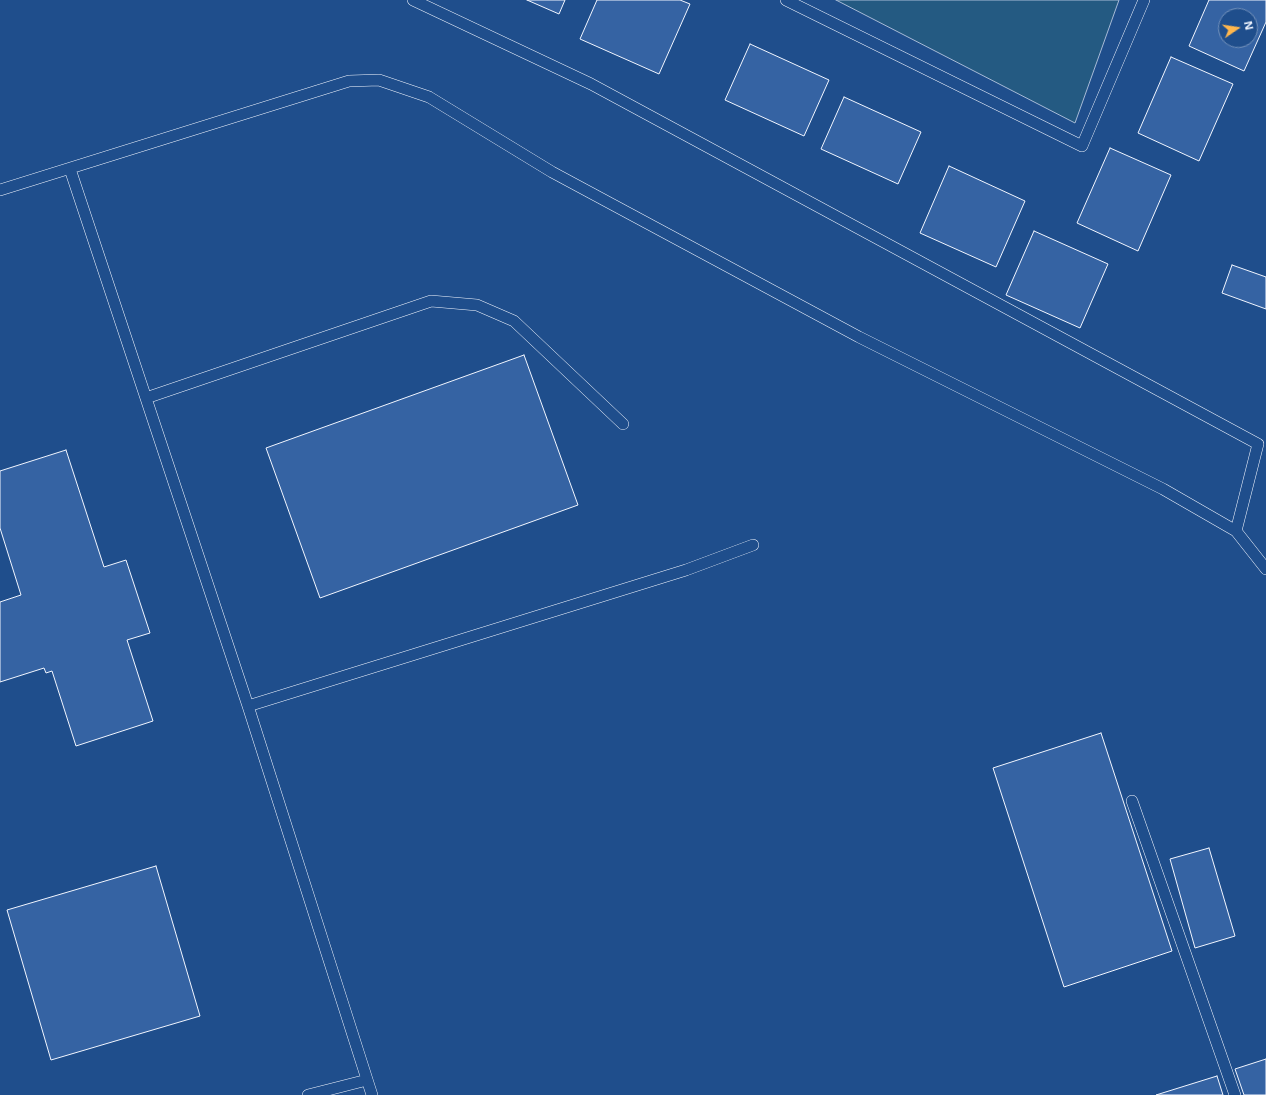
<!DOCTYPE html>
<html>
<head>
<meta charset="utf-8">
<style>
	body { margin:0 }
	#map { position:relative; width:1266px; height:1095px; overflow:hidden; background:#1f4e8c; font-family:"Noto Sans",sans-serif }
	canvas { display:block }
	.north { position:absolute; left:1218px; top:8px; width:40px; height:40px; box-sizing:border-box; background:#1f4e8c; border:1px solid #7391ba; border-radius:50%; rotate:77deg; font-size:11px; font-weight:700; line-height:16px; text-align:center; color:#f2f6ff }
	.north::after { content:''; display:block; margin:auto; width:14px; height:18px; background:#ffb74d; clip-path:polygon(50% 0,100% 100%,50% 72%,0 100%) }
</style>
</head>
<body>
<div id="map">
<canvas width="1266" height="1095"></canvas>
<div class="north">N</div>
</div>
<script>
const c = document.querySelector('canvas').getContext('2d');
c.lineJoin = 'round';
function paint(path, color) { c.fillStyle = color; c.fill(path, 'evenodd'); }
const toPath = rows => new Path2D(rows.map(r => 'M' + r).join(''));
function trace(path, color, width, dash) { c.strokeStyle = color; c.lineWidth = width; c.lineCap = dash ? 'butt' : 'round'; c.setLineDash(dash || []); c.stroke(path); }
const green = toPath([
	[836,0,1119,0,1075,123,836,0]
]);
paint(green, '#245a82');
trace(green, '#a8bbd7', 1);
const building = toPath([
	[527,0,565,0,559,14,527,0],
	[597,0,680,0,690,4,659,74,580,39,597,0],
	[1209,0,1266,0,1266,22,1244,71,1189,46,1209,0],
	[1226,16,1250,16,1250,40,1226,40,1226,16],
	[750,44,829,80,804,136,725,100,750,44],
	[1171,57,1233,84,1199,161,1138,133,1171,57],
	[844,97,921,132,898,184,821,149,844,97],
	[1110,148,1171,175,1138,251,1077,223,1110,148],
	[949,166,1025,201,996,267,920,233,949,166],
	[1034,231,1108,264,1080,328,1006,295,1034,231],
	[1232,265,1266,277,1266,309,1222,293,1232,265],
	[524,355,578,505,320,598,266,448,524,355],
	[66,450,104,567,126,560,150,633,127,640,153,721,76,746,52,671,46,673,44,668,0,682,0,602,21,595,0,528,0,471,66,450],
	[1101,733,1172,951,1064,987,993,768,1101,733],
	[1209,848,1235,936,1195,948,1170,859,1209,848],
	[156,866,200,1016,51,1060,7,910,156,866],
	[1266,1059,1266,1095,1244,1095,1235,1069,1266,1059],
	[1217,1076,1223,1095,1156,1095,1217,1076]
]);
paint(building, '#3563a3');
trace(building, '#f2f6ff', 1);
const lane = toPath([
	[413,0,591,84,1258,444,1236,531,1266,569],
	[786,0,1082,146,1144,0],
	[70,169,248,706,372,1095],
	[0,190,349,81,379,80,429,97,552,172,859,337,1163,489,1236,531],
	[146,398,431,301,477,305,514,321,623,424],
	[248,706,686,570,753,545],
	[1132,801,1235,1095],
	[308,1095,367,1080]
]);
trace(lane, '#f2f6ff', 12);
trace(lane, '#1f4e8c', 11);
</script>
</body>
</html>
